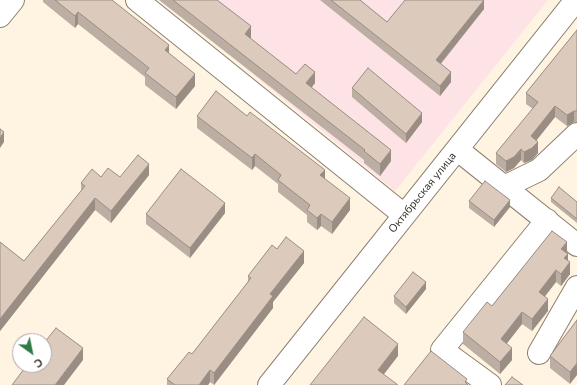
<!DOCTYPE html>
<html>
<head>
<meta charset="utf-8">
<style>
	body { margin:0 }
	#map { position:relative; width:577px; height:385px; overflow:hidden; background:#fff3e1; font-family:"Nunito Sans",sans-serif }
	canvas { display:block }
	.north { position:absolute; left:12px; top:333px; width:40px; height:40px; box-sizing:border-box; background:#fff; border:1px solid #acaaa7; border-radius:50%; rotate:147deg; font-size:11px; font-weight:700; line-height:16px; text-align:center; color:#2f2b24 }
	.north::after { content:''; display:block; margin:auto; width:14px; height:18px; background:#317946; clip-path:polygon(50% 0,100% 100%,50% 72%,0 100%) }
</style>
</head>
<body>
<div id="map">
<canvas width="577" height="385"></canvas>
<div class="north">С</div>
</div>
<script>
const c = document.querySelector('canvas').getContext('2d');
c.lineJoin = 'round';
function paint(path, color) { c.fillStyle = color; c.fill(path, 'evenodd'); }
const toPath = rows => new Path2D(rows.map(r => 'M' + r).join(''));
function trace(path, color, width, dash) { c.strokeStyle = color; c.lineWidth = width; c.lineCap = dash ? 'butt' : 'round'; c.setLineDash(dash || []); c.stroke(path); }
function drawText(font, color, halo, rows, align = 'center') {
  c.font = font + ' "Nunito Sans",sans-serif'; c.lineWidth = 3.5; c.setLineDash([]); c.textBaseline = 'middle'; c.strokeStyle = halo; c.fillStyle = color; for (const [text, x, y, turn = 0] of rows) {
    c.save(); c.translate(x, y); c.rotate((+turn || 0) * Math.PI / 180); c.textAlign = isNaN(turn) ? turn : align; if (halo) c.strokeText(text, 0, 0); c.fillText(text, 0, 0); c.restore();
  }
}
paint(toPath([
	[163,0,548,0,395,191]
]), '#fee3e6');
const minor = toPath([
	[137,0,404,215],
	[0,16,13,0],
	[458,150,577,245],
	[504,187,539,170,577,134],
	[539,353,577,287],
	[269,385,576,0],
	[490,385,442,350,547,220]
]);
trace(minor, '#8c8171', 24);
trace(minor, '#fff', 22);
paint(toPath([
	[43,0,112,0,169,53,195,86,176,109,145,85,145,77,78,24,75,28,43,2],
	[159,0,217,0,251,38,250,39,296,74,315,83,311,87,391,161,380,176,364,163,364,160],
	[320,0,360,0,387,22,484,9,441,64,451,82,440,96],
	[577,30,577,122,574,122,567,126,555,117,536,141,538,153,532,160,524,163,521,160,514,168,506,172,496,164,496,153,533,109,526,104,526,93],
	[352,88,422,122,406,143,352,97],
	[197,116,247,116,325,179,350,210,332,234,321,226,317,230,307,222,307,215,278,192,278,184,255,166,252,170,197,128],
	[149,175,111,223,95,210,0,331,0,242,24,261,81,191,81,183,101,177,120,177],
	[551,198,577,202,577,223,551,202],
	[469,201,510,207,494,227,469,208],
	[225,213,190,258,146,224,146,214],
	[277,249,304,263,273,302,273,308,214,385,210,382,208,385,167,385,167,379,192,354,248,282,248,276],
	[567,253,570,274,561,286,556,282,545,296,548,311,532,331,522,324,506,344,512,360,500,374,463,344,463,332,492,306],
	[426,289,406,314,394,303,394,296],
	[577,320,570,384,550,368,550,356]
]), '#bdaea3');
paint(toPath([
	[484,0,484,9,436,69,436,60],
	[78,12,78,24,75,28,75,16],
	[251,26,251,38,245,46,245,34],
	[169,45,169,57,165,50],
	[315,72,315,83,306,95,306,83],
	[451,72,451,82,440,96,440,86],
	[195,74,195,86,176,109,176,97],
	[555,106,555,117,531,147,531,136],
	[574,111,574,122,567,126,567,115],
	[422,113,422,122,406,143,406,134],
	[4,132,4,142,0,148,0,138],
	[538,142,538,153,532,160,524,163,524,152],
	[521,149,521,160,514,168,506,172,506,161],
	[391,150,391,161,380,176,380,164],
	[255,154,255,166,252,170,252,158],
	[149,164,149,175,111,223,111,211],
	[325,170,325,182,320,175],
	[95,198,95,210,0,331,0,319],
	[350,198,350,210,332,234,332,222],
	[510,200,510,207,494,227,494,220],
	[225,203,225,213,190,258,190,248],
	[321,214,321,226,317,230,317,218],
	[567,242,567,254,561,249],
	[304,251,304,263,273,302,273,308,214,385,214,373,270,294],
	[568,254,568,265,570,262,570,274,561,286,561,274,564,258],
	[556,270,556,282,539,304,539,292],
	[426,282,426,289,406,314,406,307],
	[548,299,548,311,532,331,532,319],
	[522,312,522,324,501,351,501,339],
	[398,344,398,356,378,382,378,370],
	[83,348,83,360,64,385,55,385],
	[512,348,512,360,500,374,500,362],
	[577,363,577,375,570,384,570,372],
	[210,370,210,382,208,385,199,385]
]), '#9a8d84');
const building = toPath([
	[55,0,112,0,169,45,165,50,195,74,176,97,145,73,149,68,78,12,75,16,55,0],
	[173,0,217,0,251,26,245,34,296,74,305,64,315,72,306,83,391,150,380,164,364,151,365,150,173,0],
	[331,0,360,0,387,22,405,0,484,0,436,60,451,72,440,86,331,0],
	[577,30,577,111,574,111,567,115,555,106,531,136,538,142,532,148,524,152,521,149,514,157,506,161,496,153,538,102,526,93,577,30],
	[368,68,422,113,406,134,352,88,368,68],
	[216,91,247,116,250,112,325,170,320,175,350,198,332,222,321,214,317,218,307,210,310,205,278,180,281,175,255,154,252,158,197,116,216,91],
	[0,129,4,132,0,138,0,129],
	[138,155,149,164,111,211,95,198,0,319,0,242,24,261,85,186,81,183,92,169,101,177,108,168,120,177,138,155],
	[181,169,225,203,190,248,146,214,181,169],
	[485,181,510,200,494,220,469,201,485,181],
	[559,187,577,202,577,219,551,198,559,187],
	[552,231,567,242,561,249,568,254,564,258,570,262,561,274,556,270,539,292,548,299,532,319,522,312,501,339,512,348,500,362,463,332,487,302,492,306,552,231],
	[286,237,304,251,270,294,273,296,214,373,210,370,199,385,175,385,167,379,189,352,192,354,251,278,248,276,272,245,277,249,286,237],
	[413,272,426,282,406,307,394,296,413,272],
	[364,317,398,344,378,370,398,385,310,385,364,317],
	[577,320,577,363,570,372,550,356,577,320],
	[56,328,83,348,55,385,12,385,27,365,44,365,44,343,56,328],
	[431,351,467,379,465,382,468,385,404,385,431,351],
	[512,377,523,385,505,385,512,377]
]);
paint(building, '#dccabd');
trace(building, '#9a8d84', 1);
drawText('11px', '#2f2b24', '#fff', [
	["Октябрьская улица",423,193,-51]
]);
</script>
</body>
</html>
